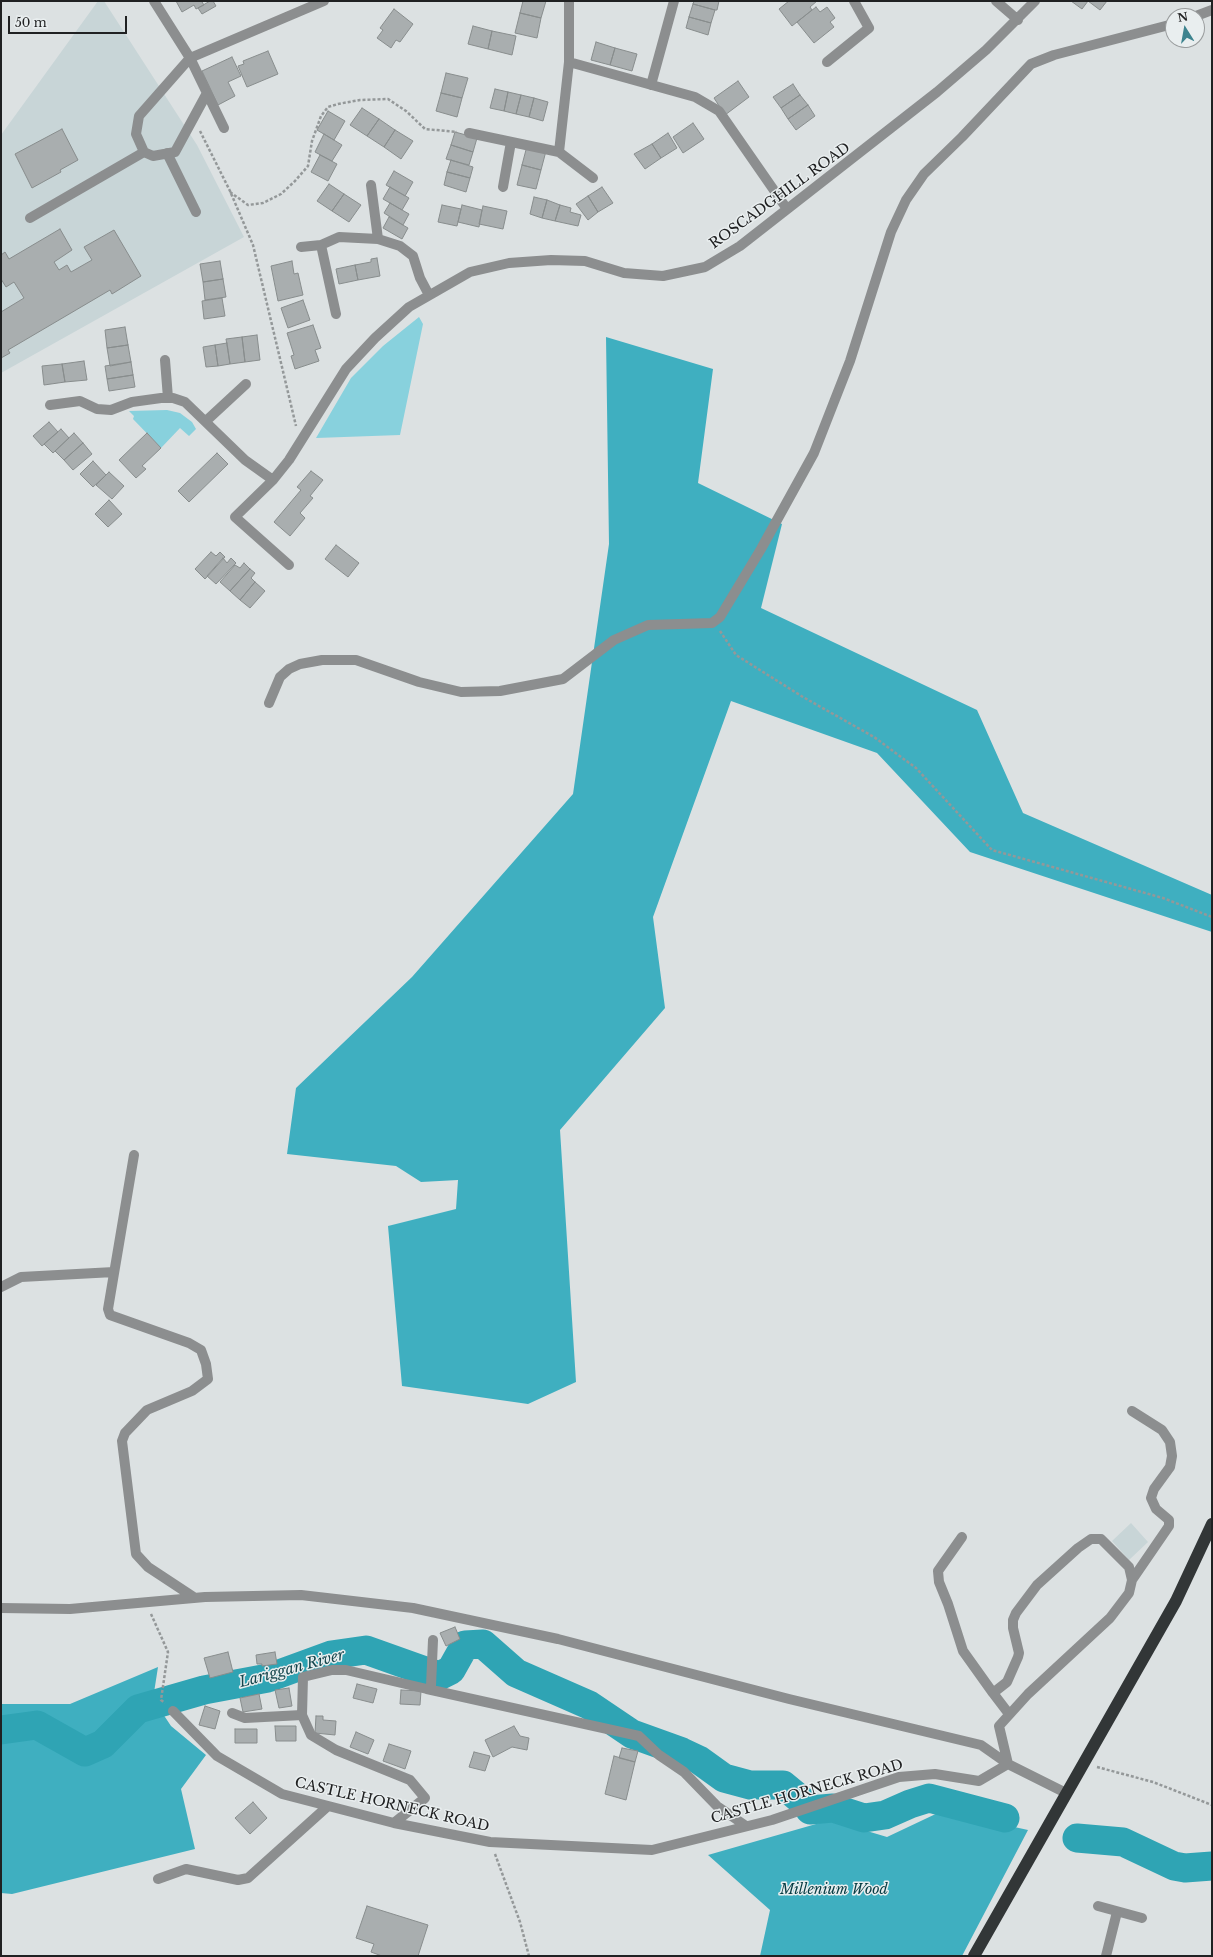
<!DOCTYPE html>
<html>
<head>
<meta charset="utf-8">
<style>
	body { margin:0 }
	#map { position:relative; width:1213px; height:1957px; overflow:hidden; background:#dce1e2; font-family:"Libre Baskerville",serif }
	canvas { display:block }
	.frame { position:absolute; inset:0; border:2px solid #202122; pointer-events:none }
	.north { position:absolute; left:1165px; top:8px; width:40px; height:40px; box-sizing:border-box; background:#e9eeef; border:1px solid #999c9d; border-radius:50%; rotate:349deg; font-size:11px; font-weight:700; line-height:16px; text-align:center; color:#202122 }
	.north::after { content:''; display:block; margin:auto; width:14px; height:18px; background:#3d838e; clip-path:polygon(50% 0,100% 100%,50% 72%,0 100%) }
	.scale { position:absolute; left:8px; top:16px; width:119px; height:18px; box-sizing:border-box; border:2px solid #202122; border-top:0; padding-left:5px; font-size:12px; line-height:14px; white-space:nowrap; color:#202122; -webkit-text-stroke:3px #e9eeef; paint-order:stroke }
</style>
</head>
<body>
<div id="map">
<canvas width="1213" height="1957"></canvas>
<div class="frame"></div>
<div class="north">N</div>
<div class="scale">50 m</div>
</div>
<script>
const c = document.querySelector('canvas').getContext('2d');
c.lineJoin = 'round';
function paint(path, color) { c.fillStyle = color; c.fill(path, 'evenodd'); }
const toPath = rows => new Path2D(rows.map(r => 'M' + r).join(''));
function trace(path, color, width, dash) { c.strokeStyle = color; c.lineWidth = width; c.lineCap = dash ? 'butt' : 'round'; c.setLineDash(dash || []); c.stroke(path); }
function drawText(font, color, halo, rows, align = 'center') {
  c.font = font + ' "Libre Baskerville",serif'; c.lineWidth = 3; c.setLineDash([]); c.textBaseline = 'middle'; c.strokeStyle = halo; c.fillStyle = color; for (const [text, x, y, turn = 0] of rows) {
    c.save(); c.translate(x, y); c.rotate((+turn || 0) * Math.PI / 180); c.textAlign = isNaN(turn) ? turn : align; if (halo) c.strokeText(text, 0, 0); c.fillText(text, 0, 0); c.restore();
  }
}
paint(toPath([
	[98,1,104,1,197,145,244,237,1,373,1,135],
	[1131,1523,1148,1542,1129,1560,1112,1541]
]), '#c8d5d7');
paint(toPath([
	[419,317,423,324,400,435,316,438,351,378,383,346],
	[167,410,180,413,192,422,196,429,189,436,180,428,161,448,133,419,134,416,129,411]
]), '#88d1dd');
paint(toPath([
	[606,337,713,369,698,483,782,524,761,608,977,710,1023,813,1212,895,1212,932,970,852,877,753,731,701,653,917,665,1008,560,1130,576,1382,528,1404,402,1386,388,1226,456,1209,458,1180,421,1182,396,1166,287,1154,296,1088,412,977,573,794,609,544],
	[158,1667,153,1699,171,1726,206,1755,181,1789,195,1849,12,1894,1,1893,1,1704,70,1704],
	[942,1811,1028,1830,962,1956,760,1956,770,1910,708,1855,830,1820,887,1837]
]), '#3fafc0');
trace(toPath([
	[1,1730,37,1725,85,1752,103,1744,138,1709,204,1690,268,1678,331,1655,366,1650,439,1676,451,1670,465,1645,483,1644,516,1673,589,1705,632,1734,682,1752,699,1760,724,1778,750,1785,783,1785,806,1804],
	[810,1810,833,1808,864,1818,885,1815,910,1804,929,1798,1005,1818],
	[1077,1838,1123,1842,1174,1866,1185,1868,1212,1866]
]), '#2fa4b4', 29);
const building = toPath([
	[176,1,205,1,202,2,204,5,196,9,194,5,182,12,176,1],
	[210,1,213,1,216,6,202,14,198,8,210,1],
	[523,1,546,1,541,18,520,13,523,1],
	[694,1,719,1,717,10,715,10,693,4,694,1],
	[789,1,817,1,810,7,812,10,792,26,779,9,789,1],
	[1071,1,1107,1,1100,10,1088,1,1082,9,1071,1],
	[693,4,715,10,711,23,689,17,693,4],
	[816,7,820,12,827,7,835,18,830,22,834,27,814,43,797,22,816,7],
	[394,9,413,24,400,42,396,40,391,48,377,38,383,30,380,28,394,9],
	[520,13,541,18,537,38,515,33,520,13],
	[689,17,711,23,708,35,686,28,689,17],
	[473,26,492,31,488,49,468,44,473,26],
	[492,31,516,36,512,55,488,49,492,31],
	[596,42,615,48,610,65,591,60,596,42],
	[615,48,637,54,632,71,610,65,615,48],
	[268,51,278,74,247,87,238,66,244,64,243,61,268,51],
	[232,57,241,76,228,82,235,96,218,105,202,71,232,57],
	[446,73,468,78,462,98,441,93,446,73],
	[738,81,749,97,725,115,714,98,738,81],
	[793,84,800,95,781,108,773,97,793,84],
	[495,89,508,92,504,111,490,108,495,89],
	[508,92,521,95,516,114,504,111,508,92],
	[441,93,462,98,457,117,436,111,441,93],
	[521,95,534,98,529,117,516,114,521,95],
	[800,95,808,105,788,119,781,108,800,95],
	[534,98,548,102,543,121,529,117,534,98],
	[808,105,815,116,796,130,788,119,808,105],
	[362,108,379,119,367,136,350,125,362,108],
	[328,111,345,121,334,140,317,130,328,111],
	[379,119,395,130,384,147,367,136,379,119],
	[693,123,704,139,683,153,673,137,693,123],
	[62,129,78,160,60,170,61,172,32,188,15,154,62,129],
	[395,130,413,141,401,159,384,147,395,130],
	[455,132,477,138,473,152,451,145,455,132],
	[668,133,677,148,661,158,652,144,668,133],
	[324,134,342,145,332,161,315,152,324,134],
	[652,144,661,158,645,169,634,154,652,144],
	[451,145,473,152,469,165,446,159,451,145],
	[527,146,546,151,541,170,522,165,527,146],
	[320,155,337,164,328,181,311,172,320,155],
	[451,160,473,167,470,178,447,172,451,160],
	[522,165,541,170,536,189,517,185,522,165],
	[394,171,413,182,405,196,386,185,394,171],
	[447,172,470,178,466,192,444,185,447,172],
	[329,184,344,194,332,211,317,201,329,184],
	[390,187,409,198,402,210,383,199,390,187],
	[602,187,613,203,598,212,588,196,602,187],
	[344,194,361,205,349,222,332,211,344,194],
	[588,196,598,212,588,220,576,204,588,196],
	[534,197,547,200,542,218,530,214,534,197],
	[547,200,560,205,555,221,542,218,547,200],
	[390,203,409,214,403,225,384,213,390,203],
	[442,205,461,209,457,226,438,222,442,205],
	[462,205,482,210,479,227,458,222,462,205],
	[560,205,571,208,570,212,581,215,578,226,555,221,560,205],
	[483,206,507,211,503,229,479,224,483,206],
	[389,217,408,228,402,239,383,228,389,217],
	[60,229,72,250,54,262,59,270,67,265,71,272,92,260,84,247,114,230,141,276,112,294,110,290,8,350,10,353,1,358,1,312,24,298,14,282,6,287,1,279,1,255,5,252,9,259,60,229],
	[377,258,380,276,358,280,355,265,371,262,371,259,377,258],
	[220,261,223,279,203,282,200,264,220,261],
	[292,261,294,274,298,273,303,295,278,301,271,266,292,261],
	[355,265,358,280,339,284,336,269,355,265],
	[223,279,226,297,205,300,203,282,223,279],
	[222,298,225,316,204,319,202,301,222,298],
	[303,300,310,320,288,328,281,308,303,300],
	[313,325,321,348,315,350,319,361,295,369,291,356,294,355,287,333,313,325],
	[125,327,128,345,107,348,105,330,125,327],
	[257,335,260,360,245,362,242,337,257,335],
	[242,337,245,362,230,364,226,339,242,337],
	[227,343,230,364,218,366,215,345,227,343],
	[128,345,131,362,110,366,107,348,128,345],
	[215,345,218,366,206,367,203,347,215,345],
	[84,361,87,380,65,382,62,364,84,361],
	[131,362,133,375,107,379,105,366,131,362],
	[62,364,65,382,44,385,42,366,62,364],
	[133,375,135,387,109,391,107,379,133,375],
	[49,422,58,432,42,446,33,436,49,422],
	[61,429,69,438,53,453,44,444,61,429],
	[74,433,83,443,64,460,55,451,74,433],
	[147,433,161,448,142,466,146,469,136,478,119,460,147,433],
	[83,443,92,454,73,470,64,460,83,443],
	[217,453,228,464,189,502,178,491,217,453],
	[93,461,106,475,93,487,80,474,93,461],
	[311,471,323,480,310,496,313,498,300,513,305,518,290,536,274,522,301,490,297,487,311,471],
	[109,472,124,486,112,499,96,485,109,472],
	[109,500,122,514,108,527,95,514,109,500],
	[336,545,359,563,348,577,325,559,336,545],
	[211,552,216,556,220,552,225,557,205,579,195,569,211,552],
	[223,558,227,563,231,558,236,563,216,584,207,576,223,558],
	[244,563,250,569,230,591,220,582,235,565,240,568,244,563],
	[250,569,255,573,251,578,255,582,240,600,230,591,250,569],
	[255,582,265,591,250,608,240,600,255,582],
	[455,1627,460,1639,446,1646,440,1633,455,1627],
	[228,1652,233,1672,210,1678,204,1658,228,1652],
	[275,1652,277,1664,262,1666,262,1664,257,1664,256,1655,275,1652],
	[357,1684,377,1689,373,1703,353,1698,357,1684],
	[289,1688,292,1706,279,1708,275,1690,289,1688],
	[401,1690,421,1691,420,1705,400,1704,401,1690],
	[259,1694,262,1709,243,1712,240,1698,259,1694],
	[205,1706,220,1711,215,1729,199,1725,205,1706],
	[316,1716,323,1716,323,1720,336,1721,335,1735,315,1733,316,1716],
	[275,1726,296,1726,296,1741,276,1741,275,1726],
	[514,1726,520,1736,529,1738,527,1750,512,1747,493,1757,485,1740,514,1726],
	[235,1729,257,1729,257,1743,235,1743,235,1729],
	[356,1732,374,1740,368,1754,350,1747,356,1732],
	[389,1744,411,1751,405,1769,383,1761,389,1744],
	[622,1748,638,1751,635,1762,619,1758,622,1748],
	[474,1752,490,1756,485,1771,469,1767,474,1752],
	[614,1756,635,1762,626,1800,605,1794,614,1756],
	[253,1802,267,1818,250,1834,235,1818,253,1802],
	[367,1906,428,1925,418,1956,382,1956,371,1952,374,1944,356,1938,367,1906]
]);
paint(building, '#a9aeaf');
trace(building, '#888d8d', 1);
trace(toPath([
	[200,131,230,191,253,245,296,426],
	[230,192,248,205,263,203,281,194,295,181,308,166,312,141,321,116,328,107,338,104,360,100,388,99,406,111,425,129,457,132],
	[720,631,736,655,803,697,874,737,916,768,992,850,1163,898,1212,917],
	[151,1614,168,1652,161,1700,165,1703],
	[1097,1767,1153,1782,1212,1805],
	[495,1854,520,1922,529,1956]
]), '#949899', 2.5, [3, 2]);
trace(toPath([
	[154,1,190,58,224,128],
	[569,1,569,62,695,97,719,111,787,209],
	[996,1,1018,20],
	[1196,16,1212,10],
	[569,62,559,152,593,178],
	[827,62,869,28,854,1],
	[651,85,674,1],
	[207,93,175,152,153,156,144,152,136,134,139,116,190,58,324,1],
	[469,133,559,152],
	[167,153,196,212],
	[371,185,378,239],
	[503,187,511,142],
	[30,218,144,152],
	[321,245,336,314],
	[301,247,321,245,339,237,378,239,400,246,413,256,420,278,429,295],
	[165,360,168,398],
	[50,405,80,401,97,409,111,410,132,402,161,398,173,398,185,402,245,460,273,480],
	[206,421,246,384],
	[289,565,235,517,273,480,289,460,346,369,375,338,409,307,470,272,509,263,551,260,585,261,624,273,663,276,705,267,740,246,937,92,986,50,1035,1],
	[269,703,280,677,289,669,300,664,322,660,356,660,419,682,461,692,500,691,563,679,614,640,648,625,712,623,720,617,761,549,814,453,850,361,891,232,906,200,924,174,962,137,1031,64,1054,55,1173,24],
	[134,1155,108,1309,110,1315,189,1343,201,1350,206,1364,208,1379,192,1391,147,1410,125,1433,122,1441,136,1554,148,1567,195,1598],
	[1,1287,21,1277,114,1272],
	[962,1537,938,1571,939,1582,948,1604,963,1651,993,1693],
	[1132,1580,1169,1526,1169,1520,1156,1509,1151,1498,1154,1489,1170,1467,1172,1456,1170,1442,1162,1430,1132,1411],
	[1,1608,70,1609,205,1597,301,1595,413,1608,558,1639,789,1699,981,1745,1008,1764,1066,1793],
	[427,1689,639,1736,659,1755,684,1772,717,1806,746,1826],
	[173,1711,217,1756,282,1794,394,1823,490,1842,652,1850,772,1820,899,1777,935,1774,979,1781,1008,1764],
	[232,1713,245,1718,302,1715],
	[1008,1764,999,1726,1028,1694,1110,1618,1129,1593,1132,1580,1129,1567,1101,1539,1091,1539,1078,1548,1037,1585,1016,1613,1013,1620,1013,1628,1019,1653,1018,1657,1007,1682,993,1693,1009,1714],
	[394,1823,425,1798,410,1780,336,1750,311,1735,302,1715,303,1677,332,1670,346,1670,427,1689,431,1686,433,1640],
	[158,1879,186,1869,238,1880,248,1878,328,1806],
	[1098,1906,1142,1918],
	[1106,1956,1117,1912]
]), '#8c8e8f', 10);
trace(toPath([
	[974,1956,1176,1601,1212,1524]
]), '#323637', 12);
drawText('14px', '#202122', '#e9eeef', [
	["ROSCADGHILL ROAD",780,196,-36],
	["CASTLE HORNECK ROAD",807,1792,-16],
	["CASTLE HORNECK ROAD",392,1805,13]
]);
drawText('italic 14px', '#053b42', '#e9eeef', [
	["Millenium Wood",834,1890]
]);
drawText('italic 15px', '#14464d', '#e9eeef', [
	["Lariggan River",292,1669,-15]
]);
</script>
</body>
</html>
